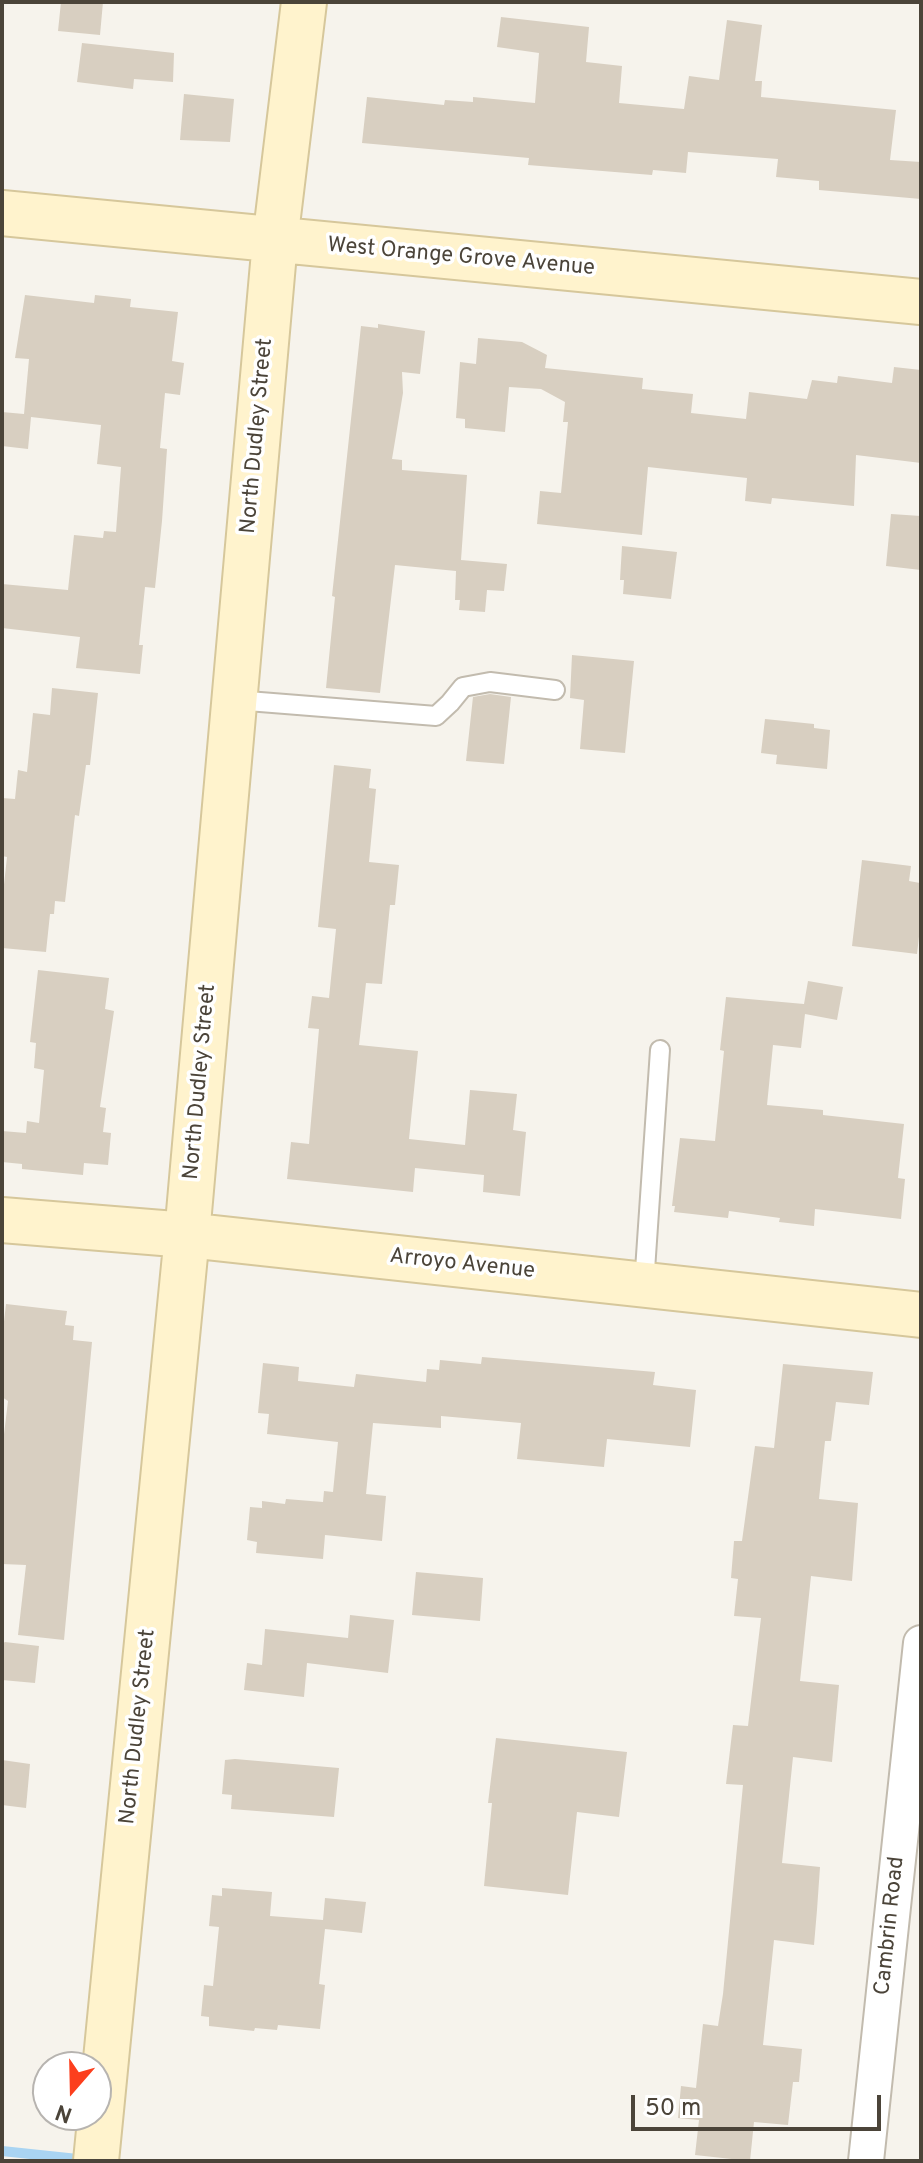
<!DOCTYPE html>
<html>
<head>
<meta charset="utf-8">
<style>
	body { margin:0 }
	#map { position:relative; width:923px; height:2163px; overflow:hidden; background:#f6f3ec; font-family:Overpass,sans-serif }
	canvas { display:block }
	.frame { position:absolute; inset:0; border:4px solid #4b4439; pointer-events:none }
	.north { position:absolute; left:32px; top:2051px; width:80px; height:80px; box-sizing:border-box; background:#fff; border:2px solid #b7b4b0; border-radius:50%; rotate:200deg; font-size:22px; font-weight:700; line-height:32px; text-align:center; color:#4b4439 }
	.north::after { content:''; display:block; margin:auto; width:28px; height:36px; background:#fc3f1d; clip-path:polygon(50% 0,100% 100%,50% 72%,0 100%) }
	.scale { position:absolute; left:631px; top:2095px; width:250px; height:36px; box-sizing:border-box; border:4px solid #4b4439; border-top:0; padding-left:10px; font-size:24px; line-height:28px; white-space:nowrap; color:#4b4439; -webkit-text-stroke:6px #fff; paint-order:stroke }
</style>
</head>
<body>
<div id="map">
<canvas width="923" height="2163"></canvas>
<div class="frame"></div>
<div class="north">N</div>
<div class="scale">50 m</div>
</div>
<script>
const c = document.querySelector('canvas').getContext('2d');
c.lineJoin = 'round';
const toPath = rows => new Path2D(rows.map(r => 'M' + r).join(''));
function trace(path, color, width, dash) { c.strokeStyle = color; c.lineWidth = width; c.lineCap = dash ? 'butt' : 'round'; c.setLineDash(dash || []); c.stroke(path); }
function paint(path, color) { c.fillStyle = color; c.fill(path, 'evenodd'); }
function drawText(font, color, halo, rows, align = 'center') {
  c.font = font + ' Overpass,sans-serif'; c.lineWidth = 7; c.setLineDash([]); c.textBaseline = 'middle'; c.strokeStyle = halo; c.fillStyle = color; for (const [text, x, y, turn = 0] of rows) {
    c.save(); c.translate(x, y); c.rotate((+turn || 0) * Math.PI / 180); c.textAlign = isNaN(turn) ? turn : align; if (halo) c.strokeText(text, 0, 0); c.fillText(text, 0, 0); c.restore();
  }
}
trace(toPath([
	[2,2151,87,2160]
]), '#a9d4f2', 10);
paint(toPath([
	[61,2,103,2,100,35,58,31],
	[501,17,589,27,586,62,622,66,619,103,684,109,689,76,719,80,727,20,762,25,755,81,762,81,761,97,896,110,890,160,921,162,921,199,819,190,819,181,776,177,778,159,688,152,686,173,653,170,652,175,528,165,529,158,362,143,367,97,444,105,445,100,473,102,473,97,535,103,539,53,497,47],
	[82,43,174,53,173,82,134,79,133,89,77,82],
	[184,94,234,99,230,142,180,140],
	[25,295,94,303,95,295,131,299,130,307,178,312,172,361,184,363,180,395,165,393,160,448,167,449,162,521,155,588,145,587,139,645,143,645,140,674,76,668,80,637,2,628,2,584,68,590,74,535,103,538,104,531,116,532,121,467,97,464,101,425,31,417,28,449,2,446,2,412,24,414,29,359,15,358],
	[378,324,425,331,420,374,402,372,403,393,392,459,402,460,402,470,467,475,461,560,507,564,504,591,487,590,485,612,459,610,460,600,455,600,456,571,395,565,380,693,326,688,335,597,332,596,361,326,378,328],
	[478,338,522,342,547,355,545,368,643,378,642,389,693,394,691,413,746,419,749,392,807,399,812,380,837,383,838,376,892,383,894,367,921,370,921,463,856,455,854,506,772,498,771,504,745,501,747,478,648,467,642,535,537,524,540,491,561,493,568,422,563,422,565,402,541,389,509,387,505,432,465,428,465,419,456,418,460,362,476,364],
	[891,514,921,516,921,570,886,566],
	[622,546,677,552,671,599,623,594,624,580,620,580],
	[572,655,634,661,625,753,580,749,584,700,570,698],
	[52,688,98,693,90,765,86,765,79,816,75,815,65,902,55,901,54,914,50,914,46,952,2,948,2,903,7,857,2,856,2,798,15,799,18,770,27,772,33,713,50,715],
	[490,694,511,697,504,764,466,761,473,697],
	[765,719,814,724,814,728,830,730,827,769,776,764,777,755,761,753],
	[334,765,371,769,369,788,376,789,369,862,399,865,395,905,390,905,382,984,366,983,359,1045,418,1051,409,1139,465,1145,470,1090,517,1094,513,1130,526,1132,520,1196,483,1192,484,1175,415,1168,413,1192,287,1179,291,1142,309,1144,319,1029,308,1028,312,996,329,998,336,929,318,927],
	[862,860,911,866,909,881,920,883,921,885,921,919,917,954,852,946],
	[38,970,109,978,105,1009,114,1011,100,1107,106,1108,103,1132,111,1133,108,1165,84,1163,83,1175,22,1169,22,1164,2,1162,2,1131,26,1133,27,1121,39,1123,44,1070,34,1068,36,1043,30,1042],
	[808,981,843,987,837,1020,805,1014,801,1048,773,1045,767,1105,823,1110,823,1115,904,1124,898,1178,905,1179,901,1219,815,1209,814,1226,779,1222,780,1218,729,1211,728,1218,674,1212,675,1206,672,1206,680,1138,715,1141,724,1051,720,1050,726,997,804,1004],
	[6,1304,67,1311,65,1325,74,1326,73,1340,92,1342,64,1640,18,1635,26,1565,2,1564,2,1451,8,1401,2,1397,2,1339],
	[482,1357,655,1372,653,1385,696,1390,690,1447,607,1439,604,1467,517,1459,521,1423,441,1416,441,1428,373,1423,366,1494,386,1496,382,1541,325,1535,323,1559,256,1553,257,1542,247,1540,250,1507,262,1508,262,1501,285,1504,286,1499,323,1502,324,1491,333,1492,338,1442,267,1434,269,1414,258,1413,263,1363,299,1367,298,1381,354,1387,356,1374,426,1382,427,1369,439,1370,440,1360,481,1364],
	[783,1364,873,1372,869,1405,836,1402,831,1441,825,1441,819,1499,858,1503,852,1581,811,1576,800,1681,839,1685,832,1762,793,1757,782,1863,820,1867,817,1910,814,1945,774,1940,763,2045,802,2049,799,2082,793,2082,788,2125,754,2122,750,2161,695,2155,699,2120,678,2118,681,2086,696,2088,703,2024,718,2026,723,1994,743,1785,726,1784,733,1725,748,1726,761,1618,734,1616,738,1579,731,1578,734,1541,742,1541,755,1446,774,1448],
	[416,1572,483,1578,480,1621,412,1615],
	[350,1615,394,1620,388,1673,307,1663,304,1697,244,1690,247,1663,262,1665,265,1629,348,1638],
	[5,1642,39,1646,35,1683,2,1680,2,1644],
	[496,1738,627,1752,619,1817,577,1812,568,1895,484,1886,492,1803,488,1803],
	[235,1759,339,1768,334,1817,231,1809,232,1795,222,1794,225,1760],
	[2,1760,30,1764,26,1808,2,1805],
	[222,1888,272,1892,270,1916,323,1920,325,1898,366,1902,362,1933,325,1929,319,1984,325,1985,320,2029,278,2025,277,2030,255,2028,254,2031,209,2026,209,2017,201,2016,204,1985,213,1986,219,1927,209,1926,212,1895,222,1896]
]), '#d8cfc1');
const lane = toPath([
	[235,700,436,716,450,703,463,687,490,682,555,690],
	[644,1285,660,1050]
]);
const street = toPath([
	[866,2161,921,1643]
]);
const secondary = toPath([
	[2,213,921,302],
	[2,1220,187,1235,921,1315],
	[96,2161,187,1235,275,241,304,2]
]);
trace(lane, '#c2bbae', 22);
trace(street, '#c2bbae', 38);
trace(secondary, '#d6c79b', 48);
trace(lane, '#fff', 18);
trace(street, '#fff', 34);
trace(secondary, '#fff3cd', 44);
drawText('22px', '#4b4439', '#fff', [
	["West Orange Grove Avenue",461,258,5],
	["North Dudley Street",258,436,-85],
	["North Dudley Street",201,1082,-85],
	["Arroyo Avenue",462,1265,6],
	["North Dudley Street",139,1727,-84],
	["Cambrin Road",891,1926,-84]
]);
</script>
</body>
</html>
